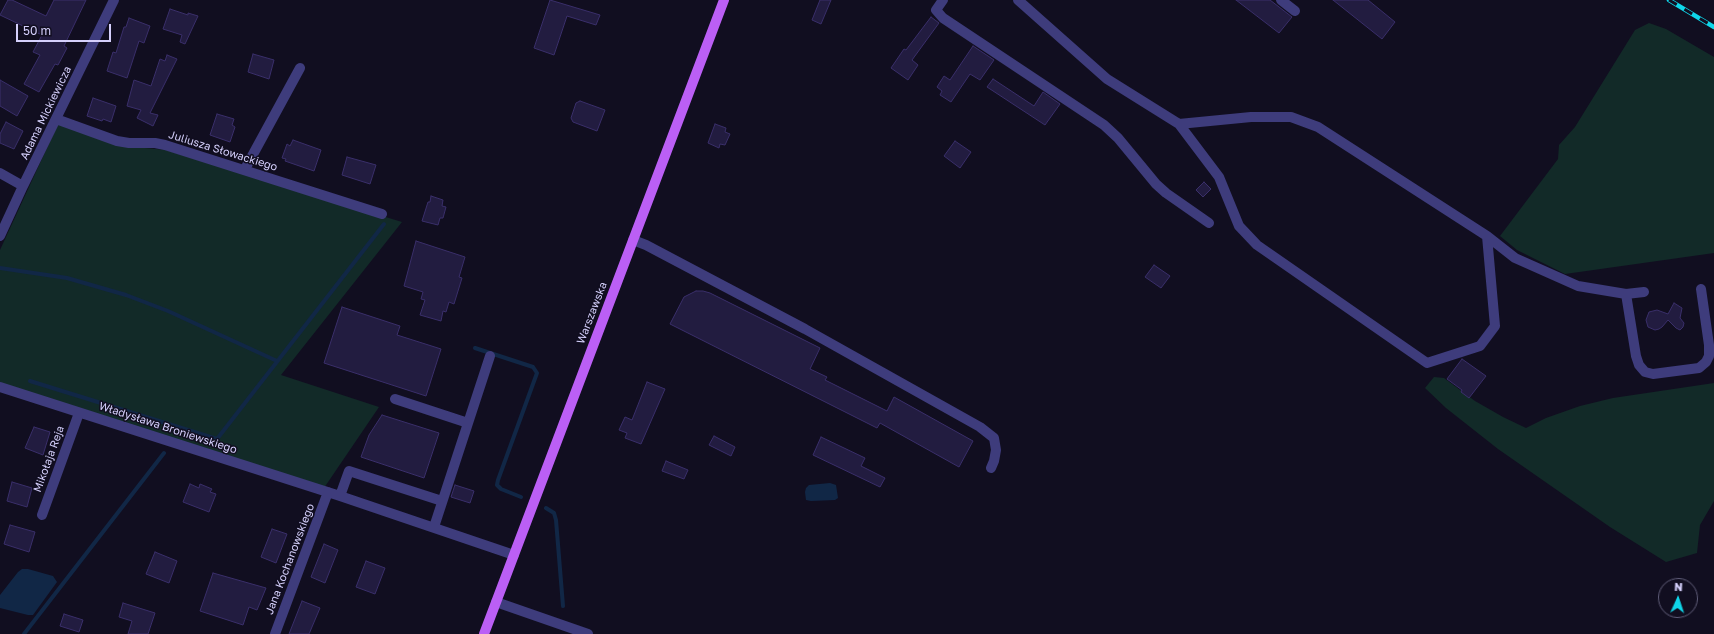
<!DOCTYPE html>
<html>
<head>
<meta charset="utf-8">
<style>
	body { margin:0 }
	#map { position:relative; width:1714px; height:634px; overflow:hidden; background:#110e20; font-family:"Golos Text",sans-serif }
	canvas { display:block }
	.north { position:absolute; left:1658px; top:578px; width:40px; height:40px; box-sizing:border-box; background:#110e20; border:1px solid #5f5c78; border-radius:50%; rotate:3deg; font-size:11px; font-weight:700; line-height:16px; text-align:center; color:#d5d0fc }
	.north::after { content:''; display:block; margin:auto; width:14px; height:18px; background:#0fd6e9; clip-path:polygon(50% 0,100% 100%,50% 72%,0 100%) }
	.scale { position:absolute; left:16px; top:24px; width:95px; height:18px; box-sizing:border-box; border:2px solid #d5d0fc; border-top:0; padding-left:5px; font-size:12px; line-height:14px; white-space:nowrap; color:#d5d0fc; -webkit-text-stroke:3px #110e20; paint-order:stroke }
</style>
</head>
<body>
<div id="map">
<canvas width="1714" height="634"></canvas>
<div class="north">N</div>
<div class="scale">50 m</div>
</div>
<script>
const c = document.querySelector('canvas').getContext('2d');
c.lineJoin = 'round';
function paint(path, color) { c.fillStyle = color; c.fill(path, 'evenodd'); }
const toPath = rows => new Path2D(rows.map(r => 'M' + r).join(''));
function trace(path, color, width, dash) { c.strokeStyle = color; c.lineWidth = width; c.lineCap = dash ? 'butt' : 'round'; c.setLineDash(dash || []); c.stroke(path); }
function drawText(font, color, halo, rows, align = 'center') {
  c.font = font + ' "Golos Text",sans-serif'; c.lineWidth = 3; c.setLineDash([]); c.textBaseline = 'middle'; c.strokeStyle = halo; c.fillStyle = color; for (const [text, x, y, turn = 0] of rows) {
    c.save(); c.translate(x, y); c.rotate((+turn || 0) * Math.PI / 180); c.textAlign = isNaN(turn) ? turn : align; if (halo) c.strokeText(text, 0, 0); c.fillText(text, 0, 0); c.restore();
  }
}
paint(toPath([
	[1649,23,1666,29,1714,57,1714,253,1565,274,1517,250,1500,236,1558,159,1559,145,1575,127,1635,30],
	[58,124,124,146,166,150,402,222,281,375,379,407,324,488,0,383,0,250],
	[1434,377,1444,378,1475,401,1503,417,1526,428,1546,418,1580,406,1613,398,1714,383,1714,501,1700,525,1697,553,1666,562,1610,527,1498,449,1446,408,1425,388]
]), '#122a28');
paint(toPath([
	[830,483,836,485,838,498,835,500,811,501,806,500,805,492,806,488,809,485],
	[22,569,28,569,53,576,57,582,33,615,28,615,0,608,0,595,18,572]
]), '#112746');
trace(toPath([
	[0,268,67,278,126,295,168,311,277,361],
	[475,348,533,367,537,373,498,480,497,485,501,489,521,497],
	[30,381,217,439,384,224],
	[546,508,554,513,556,520,563,606],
	[24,634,164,453]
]), '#112746', 4);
const building = toPath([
	[8,0,12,0,46,16,54,0,86,0,64,46,67,48,58,65,55,64,39,92,24,84,40,55,33,52,42,35,0,15,8,0],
	[550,0,600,15,596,25,567,16,554,55,534,48,550,0],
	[820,0,831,0,821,24,812,20,820,0],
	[1236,0,1270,0,1292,17,1279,33,1236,0],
	[1333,0,1368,0,1395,22,1382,39,1333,0],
	[170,9,188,15,188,13,198,16,185,44,180,42,182,35,163,29,170,9],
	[931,17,939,23,912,60,918,65,908,80,891,68,904,49,906,50,931,17],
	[129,18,150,26,144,43,139,41,127,78,107,71,113,52,116,53,124,27,126,27,129,18],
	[973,46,994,60,980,80,970,74,951,102,940,95,942,91,937,87,944,76,950,80,973,46],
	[253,54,274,60,269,79,248,72,253,54],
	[167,55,177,59,150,113,158,115,153,126,137,118,141,110,127,106,134,80,151,86,160,59,165,61,167,55],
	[993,79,1034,106,1043,92,1060,104,1045,125,987,87,993,79],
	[0,80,28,96,17,116,0,106,0,80],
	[93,98,116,106,111,122,103,119,102,121,87,116,93,98],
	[580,101,605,110,597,131,573,122,571,118,576,103,580,101],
	[217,114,234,119,232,125,235,127,230,142,210,135,217,114],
	[6,122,23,131,14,149,0,143,0,134,6,122],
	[715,124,726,128,725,132,730,134,725,145,720,144,719,148,708,143,715,124],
	[293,140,321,150,314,171,285,161,286,159,282,158,287,144,290,146,293,140],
	[955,141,971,152,960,168,944,156,955,141],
	[347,157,376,165,370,184,342,175,347,157],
	[1204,182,1211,189,1203,197,1196,190,1204,182],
	[431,196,443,200,442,206,446,207,443,218,440,218,438,225,422,221,428,202,430,202,431,196],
	[416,241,465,257,459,277,462,278,454,304,449,302,446,312,443,311,441,321,420,315,425,300,421,299,423,292,404,286,416,241],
	[1154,265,1170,276,1161,288,1145,277,1154,265],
	[696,291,703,291,710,293,820,348,810,369,827,377,825,380,887,411,894,397,973,441,959,467,880,423,877,428,670,324,684,297,696,291],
	[1674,303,1682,308,1680,318,1684,323,1683,327,1680,330,1676,328,1668,320,1662,327,1659,329,1655,330,1648,327,1646,320,1649,312,1657,310,1668,314,1674,303],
	[342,307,400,326,397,335,441,349,426,396,324,363,342,307],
	[1462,359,1486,376,1469,398,1461,392,1462,390,1447,379,1462,359],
	[647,382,665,389,641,444,625,438,627,433,619,430,625,417,632,420,647,382],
	[382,415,439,433,424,478,361,457,369,435,382,415],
	[34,427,50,432,43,455,25,448,34,427],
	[714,436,735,447,731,456,709,445,714,436],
	[821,437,865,458,861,466,885,478,880,487,813,455,821,437],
	[666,461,688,470,684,479,662,471,666,461],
	[12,482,32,488,27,507,7,501,12,482],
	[190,484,199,488,200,484,212,489,210,492,216,494,209,512,183,502,190,484],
	[455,485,474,491,470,503,451,497,455,485],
	[10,525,35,532,29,552,4,544,10,525],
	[272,529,287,534,276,563,261,557,272,529],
	[324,544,338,550,325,583,311,577,324,544],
	[155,552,177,561,169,583,146,574,155,552],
	[366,561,385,568,375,594,356,587,366,561],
	[213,573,266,588,257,610,249,607,243,625,200,611,213,573],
	[302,601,320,608,309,634,289,634,302,601],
	[123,603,155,613,148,634,128,634,132,621,119,617,123,603],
	[64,614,83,620,79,632,60,626,64,614]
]);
paint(building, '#221c40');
trace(building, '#3a2f6a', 1);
trace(toPath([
	[943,0,936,10,943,18,1104,125,1118,138,1156,184,1166,193,1209,223],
	[1018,0,1107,79,1179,124,1219,177,1239,226,1257,245,1427,363,1480,346,1495,326,1487,236,1318,127,1291,117,1251,117,1179,124],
	[1281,0,1295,11],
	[56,119,117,141,129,143,155,143,165,145,382,214],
	[245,169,300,68],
	[0,173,23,186],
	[0,236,23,186,114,0],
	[1487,236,1515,258,1578,286,1626,294,1644,292],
	[633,240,646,245,805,329,980,427,994,438,996,450,994,461,991,468],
	[1626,294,1636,356,1639,365,1645,372,1653,374,1699,368,1706,362,1709,356,1709,345,1701,289],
	[0,387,340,496,514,555],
	[395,399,468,423],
	[340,496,349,471,442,501],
	[42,515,79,413],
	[434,527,490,356],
	[496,602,588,634],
	[275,634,328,492]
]), '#3e3c7c', 10);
trace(toPath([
	[484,634,724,0]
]), '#bb5ff5', 10);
const rail = toPath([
	[1669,0,1714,27]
]);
trace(rail, '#0fd6e9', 4.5);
trace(rail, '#110e20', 3, [9]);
drawText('11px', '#d5d0fc', '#110e20', [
	["Adama Mickiewicza",46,113,-64],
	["Juliusza Słowackiego",223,151,17],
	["Warszawska",592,313,-69],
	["Władysława Broniewskiego",168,428,18],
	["Mikołaja Reja",49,459,-70],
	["Jana Kochanowskiego",290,559,-69]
]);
</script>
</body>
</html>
